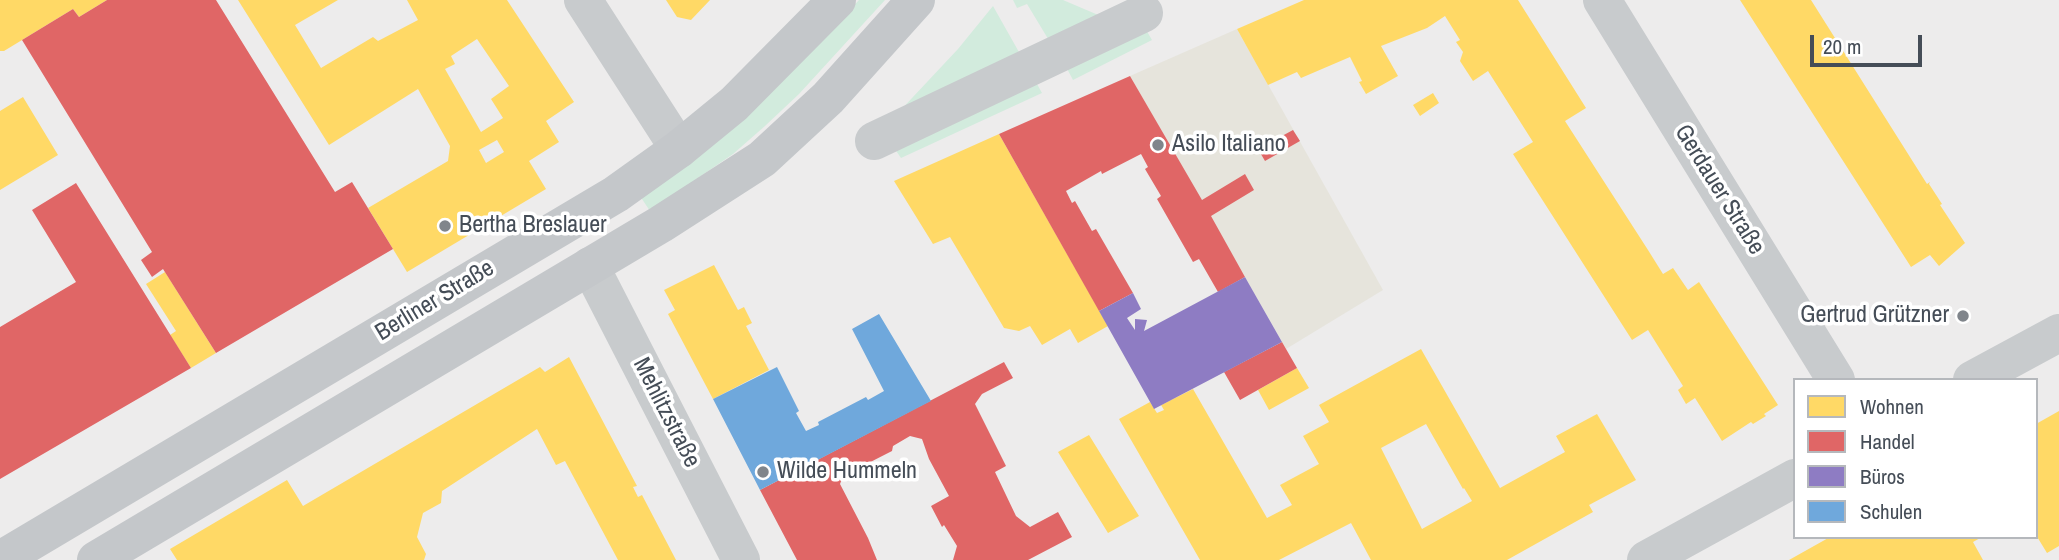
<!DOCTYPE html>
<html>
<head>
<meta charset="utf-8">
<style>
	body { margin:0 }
	#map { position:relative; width:2059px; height:560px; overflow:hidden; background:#edecec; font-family:"Archivo Narrow",sans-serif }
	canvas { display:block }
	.legend { position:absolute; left:1793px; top:378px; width:245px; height:161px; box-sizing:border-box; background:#fff; border:2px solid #b5b8bc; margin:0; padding:9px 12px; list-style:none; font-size:21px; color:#454d57 }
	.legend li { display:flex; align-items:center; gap:14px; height:35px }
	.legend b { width:35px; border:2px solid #b5b8bc }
	.scale { position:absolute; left:1810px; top:35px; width:112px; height:32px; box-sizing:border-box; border:4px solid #454d57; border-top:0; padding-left:9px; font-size:21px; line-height:24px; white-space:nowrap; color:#454d57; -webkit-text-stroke:5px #fff; paint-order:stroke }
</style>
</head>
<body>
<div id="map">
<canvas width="2059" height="560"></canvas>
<ul class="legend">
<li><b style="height:19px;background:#ffd966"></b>Wohnen</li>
<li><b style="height:19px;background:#e06666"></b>Handel</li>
<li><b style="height:19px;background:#8e7cc3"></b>Büros</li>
<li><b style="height:19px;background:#6fa8dc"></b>Schulen</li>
</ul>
<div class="scale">20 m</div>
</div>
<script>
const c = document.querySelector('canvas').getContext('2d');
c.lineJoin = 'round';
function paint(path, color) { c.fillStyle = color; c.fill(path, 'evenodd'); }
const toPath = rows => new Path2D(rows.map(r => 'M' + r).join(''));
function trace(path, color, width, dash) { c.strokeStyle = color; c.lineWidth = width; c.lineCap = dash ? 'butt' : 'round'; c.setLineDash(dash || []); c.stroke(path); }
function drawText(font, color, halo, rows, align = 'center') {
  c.font = font + ' "Archivo Narrow",sans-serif'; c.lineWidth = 7; c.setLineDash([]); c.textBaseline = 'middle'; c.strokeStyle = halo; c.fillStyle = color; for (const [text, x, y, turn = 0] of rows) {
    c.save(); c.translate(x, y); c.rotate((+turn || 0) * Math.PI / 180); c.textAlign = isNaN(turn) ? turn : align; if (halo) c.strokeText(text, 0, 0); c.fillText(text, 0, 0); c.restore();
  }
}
paint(toPath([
	[1237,29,1383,290,1286,349,1130,76]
]), '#e6e4dc');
paint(toPath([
	[859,0,885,0,799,94,765,126,733,154,650,211,640,196,818,44],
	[1013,0,1063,0,1110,20,1053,47,1027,4,1017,8],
	[993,6,1024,61,882,130,958,49],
	[1145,28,1152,40,1073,80,1064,63],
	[1032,75,1042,93,901,158,890,142]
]), '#d2ebdd');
paint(toPath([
	[0,0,107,0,79,17,73,9,4,51,0,51],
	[238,0,338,0,295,25,321,68,373,37,378,41,418,20,407,0,507,0,574,102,546,121,559,142,529,161,546,189,407,272,368,208,448,161,450,146,418,89,329,145],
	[477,39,509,86,491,99,503,118,481,132,445,69,455,64,451,56],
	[497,140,504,152,486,163,479,150],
	[666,0,710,0,691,20,677,17],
	[1304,0,1518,0,1586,108,1565,121,1648,250,1663,274,1673,268,1688,290,1699,282,1778,405,1764,414,1766,416,1753,424,1751,422,1722,441,1695,398,1686,404,1678,390,1683,386,1648,330,1632,340,1513,154,1533,142,1488,71,1473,81,1460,61,1463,52,1456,42,1460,40,1445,16,1427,28,1381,46,1398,76,1366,94,1359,82,1362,81,1350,57,1301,78,1297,72,1268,85,1237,29],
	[1740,0,1811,0,1927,184,1930,182,1929,184,1942,204,1940,205,1965,243,1939,266,1930,255,1911,267],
	[1433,93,1439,103,1420,116,1413,105],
	[23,97,58,155,0,190,0,111],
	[999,134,1108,326,1078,343,1070,329,1042,345,1030,326,1019,331,1004,328,950,237,933,244,894,181],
	[714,265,738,310,744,307,752,323,746,326,769,370,713,399,668,314,675,310,664,290],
	[165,272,216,353,191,368,170,335,176,331,146,284],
	[1421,349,1500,488,1565,452,1556,436,1597,414,1636,480,1589,505,1593,512,1507,560,1371,560,1351,523,1279,560,1200,560,1119,419,1150,402,1157,413,1164,410,1161,405,1193,389,1267,518,1292,505,1280,485,1319,464,1303,436,1329,422,1319,405],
	[1426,424,1463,489,1464,488,1472,501,1422,529,1381,448],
	[569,357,637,486,633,487,638,497,642,495,676,560,618,560,565,461,556,465,537,429,442,491,441,503,423,513,417,537,426,554,424,560,177,560,170,549,287,480,303,506,540,367,545,372],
	[1297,368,1309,388,1269,410,1258,390],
	[2059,411,2059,546,2047,553,2036,535,2036,424],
	[1089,435,1139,516,1108,533,1058,452],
	[1830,537,1982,537,1973,542,1983,560,1789,560]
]), '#ffd966');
paint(toPath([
	[107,0,216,0,335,192,352,182,393,249,216,353,163,269,152,277,141,260,152,252,22,40,73,9,79,17],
	[1130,76,1202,200,1245,174,1254,190,1211,216,1245,277,1218,292,1199,259,1193,262,1157,199,1161,196,1145,169,1148,167,1141,154,1102,174,1101,171,1066,191,1072,203,1075,201,1092,231,1096,229,1133,293,1099,311,999,134],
	[1293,130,1300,141,1265,161,1258,149],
	[76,183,191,368,0,479,0,327,76,282,32,210],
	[1282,342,1297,368,1240,400,1224,372],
	[1004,362,1013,378,982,394,975,404,1006,466,995,472,1016,516,1030,527,1058,512,1072,537,1028,560,953,560,957,546,944,525,942,527,931,506,949,496,929,459,922,439,910,436,893,446,892,451,843,476,840,484,868,538,877,560,797,560,760,490]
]), '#e06666');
paint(toPath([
	[1245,277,1282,342,1154,409,1099,311,1133,293,1141,309,1127,318,1135,330,1135,319,1147,320,1144,331]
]), '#8e7cc3');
paint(toPath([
	[879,314,931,401,760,490,713,399,777,367,799,411,796,413,806,431,819,425,818,422,866,397,868,400,884,391,852,329]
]), '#6fa8dc');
trace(toPath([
	[583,0,679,149],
	[1602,0,1836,380],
	[874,141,1144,13],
	[590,266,741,560],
	[1972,380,2059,333],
	[1646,560,1795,478]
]), '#c8cbcd', 38);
trace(toPath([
	[0,560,616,194,679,149,734,104,837,0],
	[96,560,661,224,762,159,828,98,916,0]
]), '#c4c7ca', 38);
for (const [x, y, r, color] of [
	[1158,145,7,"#80858b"],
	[445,226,7,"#80858b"],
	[1963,316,7,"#80858b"],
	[763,472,7,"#80858b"]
]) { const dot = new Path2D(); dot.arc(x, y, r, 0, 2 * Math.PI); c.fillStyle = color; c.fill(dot); trace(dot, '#fff', 2.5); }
drawText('24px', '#454d57', '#fff', [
	["Asilo Italiano",1172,145],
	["Bertha Breslauer",459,226],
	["Gertrud Grützner",1949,316,"right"],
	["Wilde Hummeln",777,472]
], 'left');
drawText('24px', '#454d57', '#fff', [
	["Gerdauer Straße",1719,190,58],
	["Berliner Straße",435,301,-31],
	["Mehlitzstraße",666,413,63]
]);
</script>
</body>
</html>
